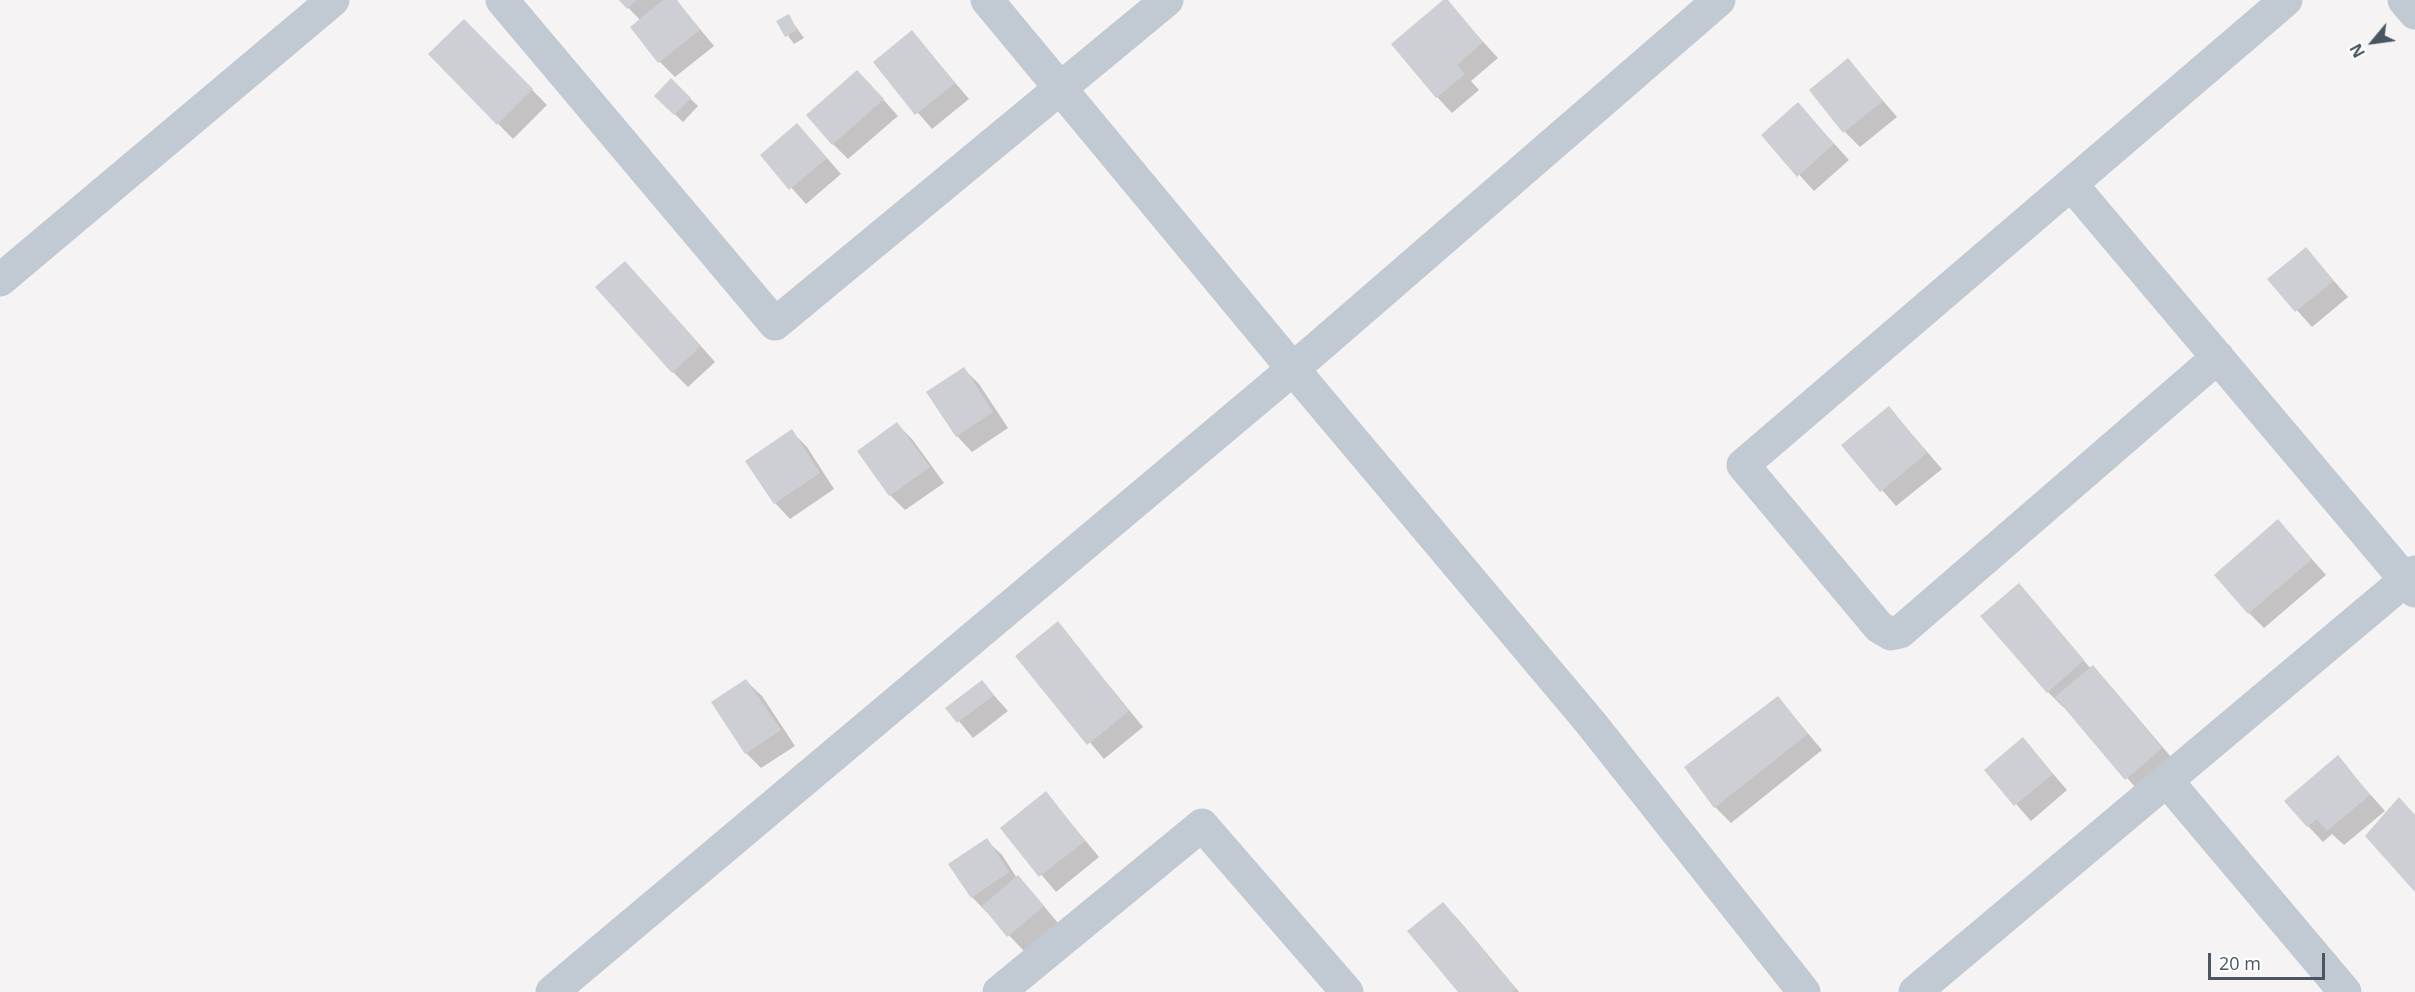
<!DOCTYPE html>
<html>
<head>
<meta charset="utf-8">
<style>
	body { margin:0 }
	#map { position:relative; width:2415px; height:992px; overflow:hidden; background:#f5f3f3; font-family:"Open Sans",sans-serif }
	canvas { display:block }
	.north { position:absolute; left:2343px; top:12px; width:60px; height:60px; -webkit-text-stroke:4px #fff; paint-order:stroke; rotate:241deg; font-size:16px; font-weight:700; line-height:24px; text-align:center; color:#4a5661 }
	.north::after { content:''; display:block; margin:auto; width:21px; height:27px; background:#4a5661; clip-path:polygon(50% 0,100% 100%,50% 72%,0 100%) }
	.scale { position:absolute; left:2208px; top:953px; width:117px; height:27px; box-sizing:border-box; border:3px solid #4a5661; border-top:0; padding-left:8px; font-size:18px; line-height:21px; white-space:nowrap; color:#4a5661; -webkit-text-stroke:4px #fff; paint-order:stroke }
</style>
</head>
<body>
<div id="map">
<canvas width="2415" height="992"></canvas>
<div class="north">N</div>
<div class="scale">20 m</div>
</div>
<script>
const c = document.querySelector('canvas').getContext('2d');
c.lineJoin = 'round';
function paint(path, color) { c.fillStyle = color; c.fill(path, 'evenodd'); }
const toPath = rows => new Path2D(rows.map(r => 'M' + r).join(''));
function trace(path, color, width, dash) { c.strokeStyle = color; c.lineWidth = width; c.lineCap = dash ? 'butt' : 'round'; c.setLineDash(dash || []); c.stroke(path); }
paint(toPath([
	[621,0,676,0,714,46,675,77,660,62,640,20],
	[1445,0,1498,58,1471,81,1479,90,1452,113,1437,97],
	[788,16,804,38,794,44,778,22],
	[464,21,547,105,513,139,430,54],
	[912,32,969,99,932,129,875,63],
	[1848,60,1897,117,1860,147,1845,132],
	[671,80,698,106,683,122,656,96],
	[872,87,898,116,848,159,833,144],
	[1798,104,1849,160,1814,191,1763,135],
	[812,141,841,174,806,204,762,155],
	[2306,249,2348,297,2312,327,2269,279],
	[640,278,715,362,688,387,673,372],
	[964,369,979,384,1008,428,972,452,957,436],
	[1889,408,1942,469,1896,506,1843,445],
	[897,424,912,439,944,483,905,510,890,495],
	[791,431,807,447,834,489,790,519,775,503],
	[2278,521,2326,575,2264,628,2249,613],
	[2019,585,2091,669,2108,683,2177,764,2141,794,2065,706,2063,707,2048,692],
	[1058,623,1143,727,1104,759,1017,656],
	[746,681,762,696,795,746,761,768,746,753],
	[982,682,1008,711,973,738,948,708],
	[1778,698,1822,750,1731,823,1715,807,1686,768],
	[2023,739,2067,790,2031,821,1986,770],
	[2337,757,2385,811,2344,845,2332,834,2323,842,2308,826],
	[1046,793,1099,857,1056,892,1002,828],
	[986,840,1002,855,1017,878,1033,893,1058,923,1024,951,972,897],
	[1443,904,1458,919,1519,992,1460,992]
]), '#0003');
paint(toPath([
	[619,0,637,0,627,9],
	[663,0,677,0,700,30,658,63,630,27],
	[1443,0,1448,0,1483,42,1457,65,1465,74,1436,98,1391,44],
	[789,14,797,30,785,37,776,21],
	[464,19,533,89,497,125,428,54],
	[912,30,955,83,915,115,873,62],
	[1848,58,1883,101,1843,133,1809,90],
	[857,70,884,99,832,145,806,115],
	[671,78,691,98,674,115,654,96],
	[1798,102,1834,144,1797,177,1761,135],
	[797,123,827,158,789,190,760,155],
	[2306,247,2334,281,2295,312,2267,279],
	[625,261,701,346,672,373,595,287],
	[964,367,993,412,956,437,926,392],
	[1889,406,1927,453,1880,492,1841,445],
	[897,422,930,467,889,496,857,451],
	[792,429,820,473,774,504,745,461],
	[2278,519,2312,559,2248,614,2214,575],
	[2019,583,2084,660,2047,693,1980,616],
	[1058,621,1129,711,1087,745,1015,656],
	[2093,665,2162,748,2125,780,2055,697],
	[746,679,781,730,745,754,711,702],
	[982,680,994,695,957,723,945,708],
	[1778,696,1808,734,1714,808,1684,767],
	[2023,737,2053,774,2014,806,1984,770],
	[2338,755,2370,795,2327,831,2317,819,2307,827,2284,801],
	[1046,791,1085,841,1039,877,1000,828],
	[2399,797,2415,815,2415,892,2365,836],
	[987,838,1009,872,971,898,948,864],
	[1018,875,1044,906,1007,937,982,906],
	[1443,902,1516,989,1512,992,1458,992,1407,931]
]), '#cdcfd5');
trace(toPath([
	[502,0,775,324,1167,0],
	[987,0,1293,369,1590,722,1804,992],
	[2404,0,2415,13],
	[2071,184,2415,591],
	[0,280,333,0],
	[2218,357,1900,632,1891,634,1879,627,1743,465,2286,0],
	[2167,781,2345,992],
	[552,992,1293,369,1719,0],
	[999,992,1202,825,1347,992],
	[1915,992,2415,572]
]), '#c1cad2', 33);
</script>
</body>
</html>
